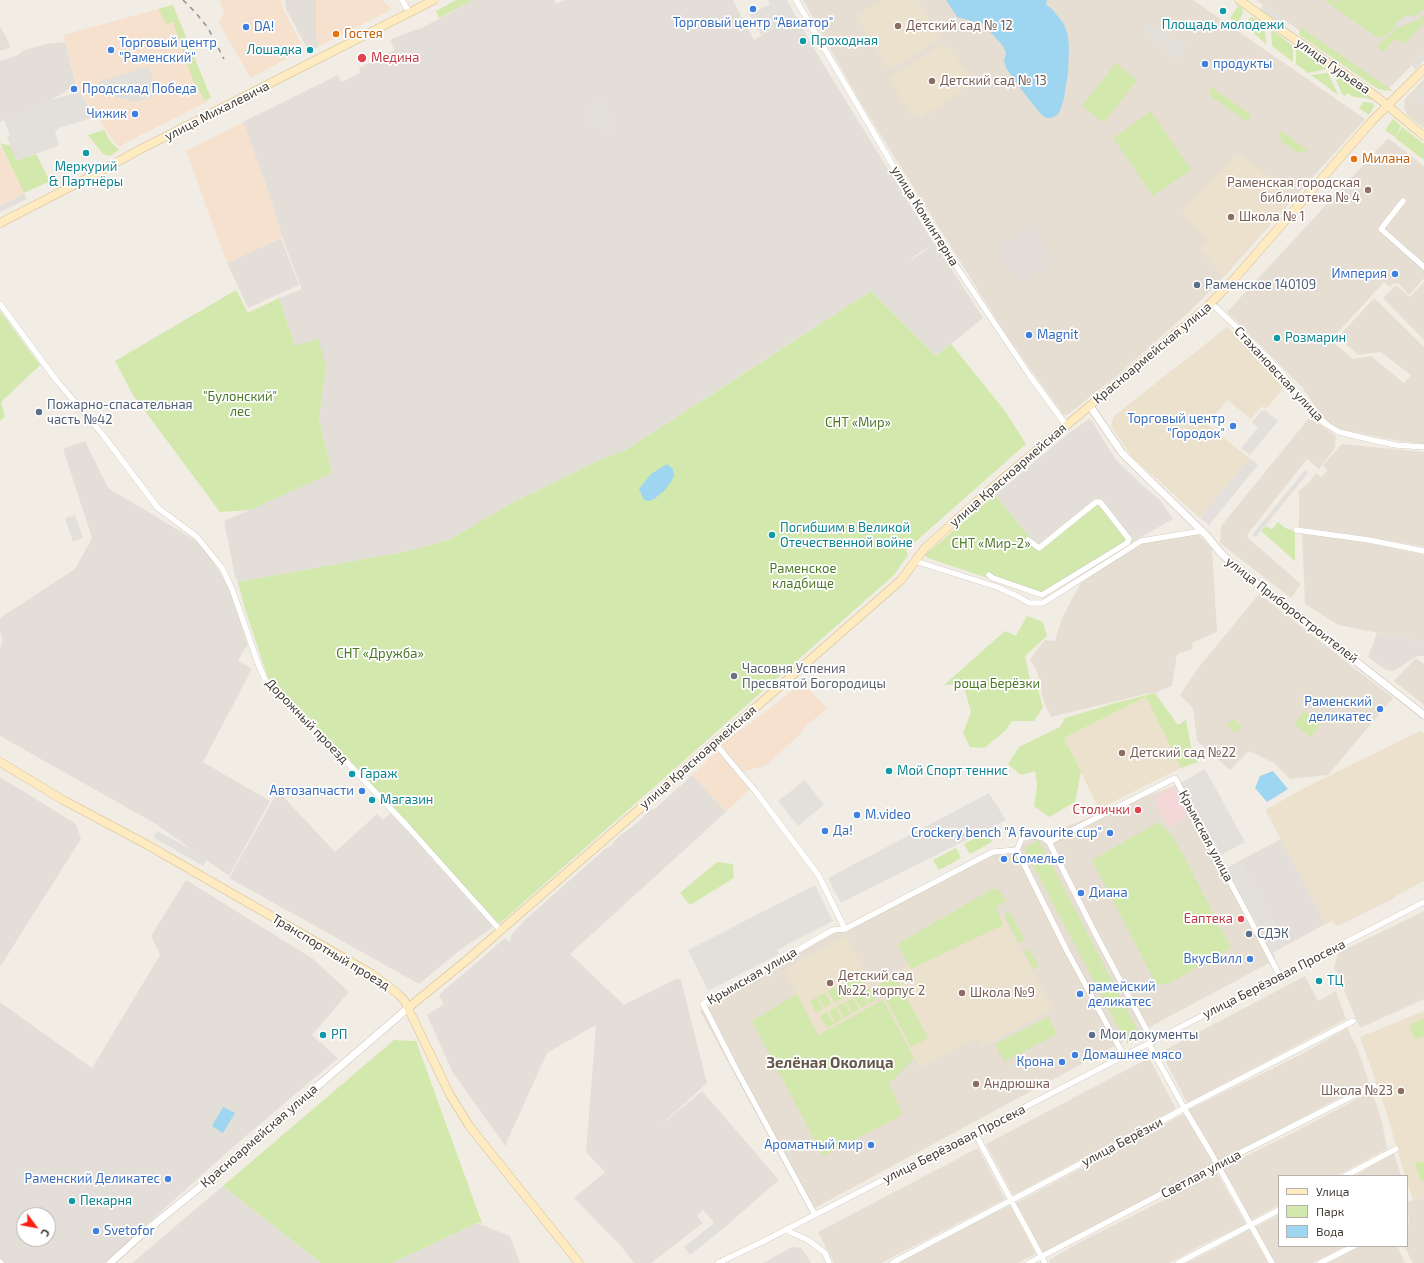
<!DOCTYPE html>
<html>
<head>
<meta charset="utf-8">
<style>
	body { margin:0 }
	#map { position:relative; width:1424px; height:1263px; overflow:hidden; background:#f2ede4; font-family:"Exo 2",sans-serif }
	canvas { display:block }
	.legend { position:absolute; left:1278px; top:1175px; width:130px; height:72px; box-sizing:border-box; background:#fff; border:1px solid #b4b1ae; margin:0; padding:5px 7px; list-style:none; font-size:12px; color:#443d34 }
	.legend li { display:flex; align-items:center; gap:8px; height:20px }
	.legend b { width:20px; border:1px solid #b4b1ae }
	.north { position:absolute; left:16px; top:1207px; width:40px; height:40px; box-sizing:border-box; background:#fff; border:1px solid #b4b1ae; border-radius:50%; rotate:122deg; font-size:11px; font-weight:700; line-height:16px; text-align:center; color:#443d34 }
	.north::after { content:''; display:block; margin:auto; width:14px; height:18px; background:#fd2010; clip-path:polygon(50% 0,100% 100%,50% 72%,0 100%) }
</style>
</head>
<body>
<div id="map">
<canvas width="1424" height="1263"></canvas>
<ul class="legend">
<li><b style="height:5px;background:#ffebc1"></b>Улица</li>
<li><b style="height:11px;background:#d2e8ac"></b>Парк</li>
<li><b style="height:11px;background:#9ed6f1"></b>Вода</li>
</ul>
<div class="north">С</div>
</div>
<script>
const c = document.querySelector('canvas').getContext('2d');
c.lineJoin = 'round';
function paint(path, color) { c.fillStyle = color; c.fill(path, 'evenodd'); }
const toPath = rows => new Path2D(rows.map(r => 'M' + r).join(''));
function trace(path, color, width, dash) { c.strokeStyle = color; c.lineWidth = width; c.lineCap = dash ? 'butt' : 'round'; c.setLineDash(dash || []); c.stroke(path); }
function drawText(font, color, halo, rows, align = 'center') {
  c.font = font + ' "Exo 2",sans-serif'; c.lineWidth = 3.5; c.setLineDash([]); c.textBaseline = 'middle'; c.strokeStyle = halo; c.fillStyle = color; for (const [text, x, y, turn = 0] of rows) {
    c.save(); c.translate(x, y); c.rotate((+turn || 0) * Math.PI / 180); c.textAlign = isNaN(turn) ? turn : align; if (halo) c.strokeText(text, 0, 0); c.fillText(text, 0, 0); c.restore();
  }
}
paint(toPath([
	[803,0,1193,0,1365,119,1219,282,1189,312,1119,374,1067,415,1063,415,1005,333,862,105],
	[1256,0,1424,0,1424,53,1386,91],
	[1424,79,1424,128,1407,115,1404,107,1405,99],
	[1388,138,1424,166,1424,278,1409,295,1399,284,1394,283,1390,287,1384,282,1331,340,1353,359,1371,356,1404,383,1411,375,1381,352,1358,355,1338,337,1374,298,1424,347,1424,444,1399,441,1334,428,1317,409,1302,387,1227,312],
	[1424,282,1424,340,1383,298,1396,285,1410,297],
	[1310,417,1336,436,1335,448,1319,469,1307,459,1247,535,1248,538,1301,584,1291,598,1220,543,1221,526],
	[1342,444,1424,452,1424,547,1370,537,1299,527,1299,491,1310,481,1316,473,1321,477,1327,471,1323,465],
	[1197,533,1212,549,1217,632,1192,643,1193,649,1177,654,1172,686,1155,693,1146,694,1051,717,1043,699,1037,671,1030,659,1045,640,1055,641,1062,618,1083,579,1141,543],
	[1302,533,1363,542,1424,555,1424,642,1338,625,1305,604],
	[1259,594,1393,698,1328,775,1290,779,1274,763,1249,751,1230,770,1197,741,1193,708,1180,695,1198,668],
	[1416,658,1424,664,1424,705,1394,681],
	[1181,783,1276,959,809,1211,700,1011,850,923,1012,847],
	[1424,911,1424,999,1360,1028,1334,967,1338,953],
	[1305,976,1318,1001,1336,991,1346,1019,1187,1103,1161,1052],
	[1347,1028,1356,1045,1369,1082,1218,1162,1188,1110,1304,1053],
	[1149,1058,1176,1109,1013,1195,986,1144],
	[1372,1091,1382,1122,1387,1149,1336,1176,1279,1176,1279,1205,1251,1220,1238,1194,1222,1168,1291,1134],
	[1185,1113,1215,1167,1043,1253,1016,1203],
	[978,1148,1005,1199,881,1263,834,1263,818,1232],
	[1394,1153,1401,1176,1355,1176,1371,1166],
	[1217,1173,1246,1224,1204,1244,1169,1263,1050,1263,1049,1260,1080,1242],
	[1424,1197,1424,1263,1413,1263,1404,1246,1407,1246,1407,1226,1409,1224,1407,1202],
	[1010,1205,1036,1254,1018,1263,899,1263,943,1239],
	[1279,1215,1279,1246,1345,1246,1313,1263,1275,1263,1255,1227],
	[1249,1229,1268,1263,1186,1263,1216,1248],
	[1361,1246,1397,1246,1405,1263,1328,1263]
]), '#e6ded2');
paint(toPath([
	[220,0,281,0,283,9,304,49,251,78,218,22,224,14],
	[316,0,382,0,392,9,320,46,316,37],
	[173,5,208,101,118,147,107,132,78,88,63,35],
	[243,122,270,196,282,237,227,263,186,151],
	[0,145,24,193,0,206],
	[803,682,827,709,807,725,799,735,767,765,743,772,720,744,752,722],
	[717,751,750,789,726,812,692,775]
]), '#f5e1ce');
paint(toPath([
	[285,0,316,0,316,37,320,46,317,48,307,48,286,9],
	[473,0,554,0,556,4,565,0,733,0,754,40,795,15,822,62,934,244,916,255,909,262,935,243,983,318,936,356,871,291,747,371,626,450,602,459,512,503,449,540,409,551,238,582,235,576,224,521,332,473,319,419,326,365,295,346,279,298,302,289,282,237,270,196,243,122,338,75,341,82,360,73,359,68,395,50,390,40,416,29,418,30],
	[0,26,11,47,0,51],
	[65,42,77,88,68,90,51,100,0,122,0,61,18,55,24,50,47,44],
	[1031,225,1055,261,1019,286,995,248],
	[281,238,299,285,248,308,227,263],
	[1089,419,1092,421,1116,460,1139,482,1160,500,1173,519,1134,541,1101,499,1097,498,1041,543,1037,544,1034,542,995,495,1069,433],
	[85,441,108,488,200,543,230,587,248,647,245,648,238,661,252,669,203,762,270,801,229,876,156,824,0,736,0,648,3,641,0,631,0,618,75,569,92,538,63,449],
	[1377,633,1424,642,1424,656,1417,656,1394,671,1386,670,1368,657],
	[692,775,726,812,570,954,625,1006,625,1004,678,978,681,980,707,1083,656,1129,702,1091,779,1180,719,1232,713,1224,713,1221,703,1210,697,1216,703,1223,651,1263,634,1263,620,1245,574,1198,605,1172,586,1152,596,1025,547,1053,505,1146,453,1073,427,1015,444,1004,439,997,441,993,505,938,509,942,511,939,511,935,526,919,605,849,612,845,614,841,622,834,637,823,650,810,656,808],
	[0,777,76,824,81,839,0,967],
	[278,791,335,852,377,814,383,820,391,813,493,927,459,951,419,984,229,878],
	[1281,839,1326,924,1285,946,1239,861],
	[186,880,312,958,349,992,312,1035,338,1058,233,1147,104,1263,0,1263,0,1002,92,1068,160,955,151,936],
	[24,1215,48,1215,48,1239,24,1239],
	[223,1186,321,1263,132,1263],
	[477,1223,510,1236,520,1263,392,1263],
	[792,1247,801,1248,808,1257,811,1263,763,1263]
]), '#e4ded9');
paint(toPath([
	[884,0,917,0,941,36,938,38,939,40,888,70,856,16],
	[946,44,977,84,966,88,920,119,917,113,912,115,888,78,941,45,943,47],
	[1237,152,1295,197,1222,277,1200,248,1208,240,1188,220,1182,211,1225,167],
	[1227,327,1275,372,1284,388,1267,408,1261,407,1251,419,1227,400,1207,424,1249,458,1200,518,1131,456,1111,426,1114,416],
	[1146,697,1181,768,1099,809,1064,738],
	[1420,731,1424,734,1424,881,1396,896,1395,898,1340,925,1336,926,1333,921,1326,924,1265,810,1304,788],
	[1002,915,1053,1009,982,1047,977,1037,920,1068,874,984],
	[844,937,847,937,863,968,878,1003,818,1035,784,969],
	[1424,1011,1424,1197,1413,1200,1407,1182,1407,1176,1405,1176,1385,1108,1360,1037]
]), '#ece1cd');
paint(toPath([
	[1174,787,1189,816,1169,827,1153,798]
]), '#f3d8d7');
paint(toPath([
	[456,0,473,0,439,18,436,11],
	[1324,0,1333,0,1337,3,1339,0,1424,0,1424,9,1413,17,1408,14,1396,23,1395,27,1383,37,1377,37],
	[173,5,211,98,205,100,193,80,173,22,167,24,158,9],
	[1238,6,1242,9,1243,13,1238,23,1230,18],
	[1424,14,1424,23,1404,44,1396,38,1383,52,1377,47,1395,29,1418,20],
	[1253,17,1265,25,1246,29,1242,27,1250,18],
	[1265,27,1266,44,1251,31],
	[1300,27,1393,91,1378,89,1299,35],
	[1271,29,1293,46,1293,62,1272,46],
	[1296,48,1327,69,1308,73,1296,64],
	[1116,63,1137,80,1104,123,1082,106],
	[1328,73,1338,95,1311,75],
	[1333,73,1373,100,1365,98,1354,97,1347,93,1345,96,1342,94],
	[1210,86,1251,115,1247,122,1209,95],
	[1363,102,1373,103,1374,107,1369,115,1359,108],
	[1151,111,1191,170,1153,196,1113,138],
	[1393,119,1401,126,1395,137,1385,130],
	[1402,127,1424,144,1424,160,1395,138],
	[104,130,110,141,119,150,110,156,103,154,88,135],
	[1279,130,1309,151,1296,152,1281,141],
	[0,143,11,146,16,160,36,154,50,181,24,193],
	[236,290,248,313,279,298,295,346,318,339,326,365,319,419,332,473,250,510,220,512,133,395,115,361],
	[871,291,936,356,951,344,1005,411,1026,444,906,550,908,555,894,575,499,924,344,754,268,678,244,606,238,582,409,551,449,540,512,503,602,459,626,450],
	[0,311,40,365,1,402,5,417,0,421],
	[995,495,1034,542,1037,544,1041,543,1097,498,1101,499,1134,541,1044,597,928,558,925,555],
	[1278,522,1285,528,1295,531,1295,561,1261,531,1266,526,1272,529],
	[1027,616,1043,622,1047,636,1025,656,1030,680,1036,683,1043,707,1034,721,1012,721,1006,730,984,748,970,747,963,733,971,712,963,684,944,685,1005,631,1016,636],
	[1155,693,1178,725,1186,720,1191,747,1196,751,1198,762,1181,768,1146,697,1064,738,1081,772,1075,802,1049,817,1034,806,1037,786,1035,771,1021,775,1008,764,1019,747,1060,727,1065,718,1115,703],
	[1304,711,1321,724,1311,737,1294,724],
	[1233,719,1242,727,1236,733,1226,725],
	[1159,822,1174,839,1184,856,1231,948,1168,984,1156,984,1092,860],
	[987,832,992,842,970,854,964,844],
	[1039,840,1141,1037,1127,1044,1024,848],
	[956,848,961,858,939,870,933,860],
	[717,862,733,864,734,878,690,905,680,893],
	[992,889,998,889,1006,900,996,908,1003,925,911,969,898,944],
	[1009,912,1025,940,1019,943,1004,915],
	[1029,949,1039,966,1033,969,1024,952],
	[861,973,867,985,860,988,854,977],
	[895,976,928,1038,911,1047,878,985],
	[852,978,859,989,852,993,845,982],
	[843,982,850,994,843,998,836,986],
	[835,987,842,999,835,1003,828,991],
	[869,988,876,1000,869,1004,862,992],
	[825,993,831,1004,824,1008,818,996],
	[861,993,868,1004,861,1008,854,997],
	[797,994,818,1035,883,1000,914,1058,889,1084,902,1113,900,1116,823,1156,752,1021],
	[817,997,823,1009,816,1013,810,1001],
	[853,998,859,1009,852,1013,846,1002],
	[845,1002,851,1014,844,1018,837,1006],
	[836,1007,842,1019,835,1023,829,1011],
	[827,1012,834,1024,827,1028,820,1016],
	[1048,1017,1057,1034,1004,1062,995,1044],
	[1424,1019,1424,1036,1414,1039,1409,1025],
	[394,1040,416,1041,482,1223,477,1223,392,1263,321,1263,223,1186],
	[1424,1161,1424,1180,1421,1181,1415,1163]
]), '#d2e8ac');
paint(toPath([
	[768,0,787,0,795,15,761,35,750,15,770,4],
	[1264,4,1285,19,1281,24,1260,10],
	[1408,14,1415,19,1395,27,1396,23],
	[1150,23,1168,36,1161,45,1144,33],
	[1171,36,1187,47,1178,60,1162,49],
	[1424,49,1424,60,1415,70,1411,63],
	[148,66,158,94,136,102,112,96,103,96,98,82],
	[1424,85,1424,99,1418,105,1411,99],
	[80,92,95,117,59,128,55,132,59,145,36,154,16,160,7,137,10,136,4,120,51,100],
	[600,99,615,127,607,131,590,122,587,107],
	[24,193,27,199,0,212,0,206],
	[1265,410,1278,421,1250,455,1241,448,1258,428,1252,422,1261,411],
	[1249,458,1258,465,1209,525,1200,518],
	[1305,470,1308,473,1256,537,1252,535],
	[75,515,83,538,73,542,65,518],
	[1205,769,1245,842,1221,855,1181,783],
	[805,780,824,805,798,826,778,801],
	[989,793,1006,820,841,903,828,878],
	[157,831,208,858,203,866,153,837],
	[1239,861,1285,946,1273,953,1227,868],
	[815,885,833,921,777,950,779,954,708,991,688,950],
	[713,1224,719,1232,690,1255,684,1247]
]), '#e3e0dc');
paint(toPath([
	[946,0,1047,0,1046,5,1052,9,1064,24,1068,36,1069,48,1068,73,1064,98,1060,111,1056,116,1051,118,1046,118,1040,113,1020,88,1006,68,1004,61,1006,53,1003,46,983,24,957,17],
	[667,464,673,469,674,476,672,480,665,490,654,499,649,501,644,500,639,489,651,474],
	[1273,771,1288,789,1267,802,1255,788,1260,776],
	[223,1107,235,1113,223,1133,212,1126]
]), '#9ed6f1');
const minor = toPath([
	[402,0,410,13],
	[796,0,922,215,1030,376,1066,425],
	[1403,201,1381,229,1424,267],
	[1211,303,1250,340,1280,371,1310,411,1326,424,1339,432,1372,440,1396,445,1424,447],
	[0,304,57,381,103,435,158,508,197,537,222,568,232,589,259,666,266,681,342,757,409,828,500,930],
	[1296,530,1369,540,1424,551],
	[915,561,997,587,1019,597,1029,603,1043,603,1141,541,1202,531],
	[989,575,993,578,1042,595,1127,543,1129,539,1100,502,1096,502,1039,548,1028,540],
	[714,742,756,792,819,876,845,929],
	[1049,842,1175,778,1280,976],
	[1017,850,1022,838,1034,836,1044,838,1049,842,1095,933,1153,1042],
	[1017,850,1066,949,1124,1056],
	[1149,1044,1184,1108,1211,1153,1272,1263],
	[975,1133,1045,1263],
	[1345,1176,1396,1149],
	[815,1215,734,1065,703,1004,833,930,845,929,983,857,993,852,1017,850],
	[787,1229,790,1232,808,1240,825,1253,829,1263],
	[0,1262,1,1263],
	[718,1263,762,1242,1424,902],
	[892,1263,1160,1122,1184,1108,1353,1021],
	[1029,1263,1230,1158,1374,1085],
	[1178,1263,1279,1210],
	[1320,1263,1354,1246]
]);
const tertiary = toPath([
	[1090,406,1122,453,1207,536,1220,552,1231,563,1424,715],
	[110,1263,141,1235,211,1178,408,1008]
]);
const secondary = toPath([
	[1239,0,1377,97,1424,136],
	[0,223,80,182,141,149,434,0],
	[0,762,63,800,144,843,372,974,398,994,404,1000,408,1008,450,1095,470,1127,579,1263],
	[408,1008,468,959,868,609,901,580,925,548,986,493,1205,309,1236,277,1372,121,1424,69]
]);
trace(minor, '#c1b7a9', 6);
trace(tertiary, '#c1b7a9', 8);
trace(secondary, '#d3bd93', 9);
trace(minor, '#fff', 5.5);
trace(tertiary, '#fff', 7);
trace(secondary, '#ffebc1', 8);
trace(toPath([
	[183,0,196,13,208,28,224,59]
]), '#949494', 1.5, [5, 5]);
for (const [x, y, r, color] of [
	[753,9,4,"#3f7fe0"],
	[1223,11,4,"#0f9aa8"],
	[898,26,4,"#8d6e63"],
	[246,27,4,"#3f7fe0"],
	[336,34,4,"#e8710a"],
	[803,41,4,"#0f9aa8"],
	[111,50,4,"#3f7fe0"],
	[310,50,4,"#0f9aa8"],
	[362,58,5,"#e0444e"],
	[1205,64,4,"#3f7fe0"],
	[932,81,4,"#8d6e63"],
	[74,89,4,"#3f7fe0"],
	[135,114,4,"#3f7fe0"],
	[86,153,4,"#0f9aa8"],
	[1354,159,4,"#e8710a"],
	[1368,190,4,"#8d6e63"],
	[1231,217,4,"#8d6e63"],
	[1395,274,4,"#3f7fe0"],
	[1197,285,4,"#5c6f8a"],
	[1029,335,4,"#3f7fe0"],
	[1277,338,4,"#0f9aa8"],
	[39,412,4,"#5c6f8a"],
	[1233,426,4,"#3f7fe0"],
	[772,535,4,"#0f9aa8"],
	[734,676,4,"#6b7280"],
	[1380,709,4,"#3f7fe0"],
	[1122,753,4,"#8d6e63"],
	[889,771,4,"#0f9aa8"],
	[352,774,4,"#0f9aa8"],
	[362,791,4,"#3f7fe0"],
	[372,800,4,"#0f9aa8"],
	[1138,810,4,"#e0444e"],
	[857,815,4,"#3f7fe0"],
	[825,831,4,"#3f7fe0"],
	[1110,833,4,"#3f7fe0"],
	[1004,859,4,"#3f7fe0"],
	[1081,893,4,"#3f7fe0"],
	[1241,919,4,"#e0444e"],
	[1249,934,4,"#5c6f8a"],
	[1250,959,4,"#3f7fe0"],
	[1319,981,4,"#0f9aa8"],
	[830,983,4,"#8d6e63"],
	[962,993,4,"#8d6e63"],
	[1080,994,4,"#3f7fe0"],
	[323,1035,4,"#0f9aa8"],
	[1092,1035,4,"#5c6f8a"],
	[1075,1055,4,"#3f7fe0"],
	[1062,1062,4,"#3f7fe0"],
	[976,1084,4,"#8d6e63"],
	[1401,1091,4,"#8d6e63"],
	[871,1145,4,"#3f7fe0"],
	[168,1179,4,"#3f7fe0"],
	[72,1201,4,"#0f9aa8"],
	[96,1231,4,"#3f7fe0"]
]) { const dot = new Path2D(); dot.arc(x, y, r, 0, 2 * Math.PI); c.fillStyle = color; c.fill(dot); trace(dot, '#fff', 1.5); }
drawText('13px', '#366cbe', '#fff', [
	["Торговый центр \"Авиатор\"",753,23,"center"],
	["DA!",254,27],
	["Торговый центр",119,43],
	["\"Раменский\"",119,58],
	["продукты",1213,64],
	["Продсклад Победа",82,89],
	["Чижик",127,114,"right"],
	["Империя",1387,274,"right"],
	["Magnit",1037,335],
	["Торговый центр",1225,419,"right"],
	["\"Городок\"",1225,434,"right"],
	["Раменский",1372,702,"right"],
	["деликатес",1372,717,"right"],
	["Автозапчасти",354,791,"right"],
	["M.video",865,815],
	["Да!",833,831],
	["Crockery bench \"A favourite cup\"",1102,833,"right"],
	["Сомелье",1012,859],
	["Диана",1089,893],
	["ВкусВилл",1242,959,"right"],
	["рамейский",1088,987],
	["деликатес",1088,1002],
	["Домашнее мясо",1083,1055],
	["Крона",1054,1062,"right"],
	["Ароматный мир",863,1145,"right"],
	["Раменский Деликатес",160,1179,"right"],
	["Svetofor",104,1231]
], 'left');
drawText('13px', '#0d838f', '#fff', [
	["Площадь молодежи",1223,25,"center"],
	["Проходная",811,41],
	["Лошадка",302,50,"right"],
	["Меркурий",86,167,"center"],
	["& Партнёры",86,182,"center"],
	["Розмарин",1285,338],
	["Погибшим в Великой",780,528],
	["Отечественной войне",780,543],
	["Мой Спорт теннис",897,771],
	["Гараж",360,774],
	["Магазин",380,800],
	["ТЦ",1327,981],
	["РП",331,1035],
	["Пекарня",80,1201]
], 'left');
drawText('13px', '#785e54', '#fff', [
	["Детский сад № 12",906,26],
	["Детский сад № 13",940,81],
	["Раменская городская",1360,183,"right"],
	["библиотека № 4",1360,198,"right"],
	["Школа № 1",1239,217],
	["Детский сад №22",1130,753],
	["Детский сад",838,976],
	["№22, корпус 2",838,991],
	["Школа №9",970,993],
	["Андрюшка",984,1084],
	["Школа №23",1393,1091,"right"]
], 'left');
drawText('13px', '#c56008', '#fff', [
	["Гостея",344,34],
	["Милана",1362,159]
], 'left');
drawText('13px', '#be3a42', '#fff', [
	["Медина",371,58,"left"],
	["Столички",1130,810],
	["Еаптека",1233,919]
], 'right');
drawText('13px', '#443d34', '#fff', [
	["улица Гурьева",1333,66,35],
	["улица Михалевича",217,111,-27],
	["улица Коминтерна",925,216,58],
	["Красноармейская улица",1152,353,-40],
	["Стахановская улица",1279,374,47],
	["улица Красноармейская",1008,475,-41],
	["улица Приборостроителей",1292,610,38],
	["Дорожный проезд",307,721,46],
	["улица Красноармейская",698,757,-41],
	["Крымская улица",1206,836,62],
	["Транспортный проезд",331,952,31],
	["Крымская улица",752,976,-30],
	["улица Берёзовая Просека",1274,979,-27],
	["Красноармейская улица",259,1136,-41],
	["улица Берёзки",1122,1142,-28],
	["улица Берёзовая Просека",954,1144,-27],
	["Светлая улица",1201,1174,-28]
]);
drawText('13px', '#4e5e75', '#fff', [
	["Раменское 140109",1205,285],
	["Пожарно-спасательная",47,405],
	["часть №42",47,420],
	["СДЭК",1257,934],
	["Мои документы",1100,1035]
], 'left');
drawText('13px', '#4c7727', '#fff', [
	["\"Булонский\"",240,397],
	["лес",240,412],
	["СНТ «Мир»",858,423],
	["СНТ «Мир-2»",991,544],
	["Раменское",803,569],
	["кладбище",803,584],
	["СНТ «Дружба»",380,654],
	["роща Берёзки",997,684]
]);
drawText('13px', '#5b616d', '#fff', [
	["Часовня Успения",742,669],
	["Пресвятой Богородицы",742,684]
], 'left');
drawText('bold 15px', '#67594b', '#fff', [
	["Зелёная Околица",830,1063]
]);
</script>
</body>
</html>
